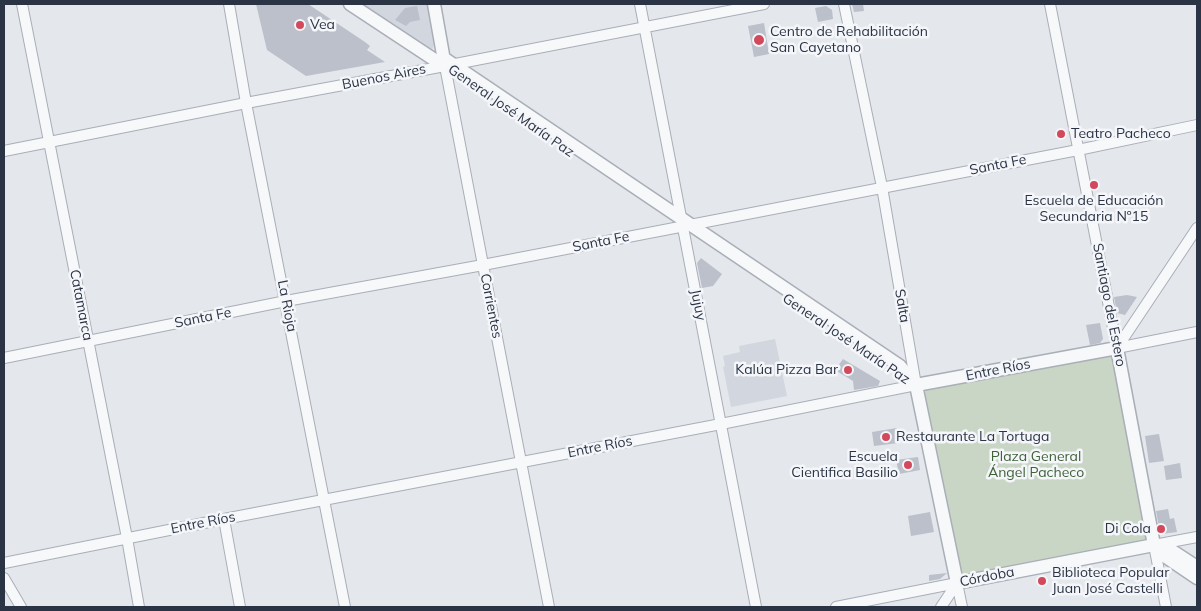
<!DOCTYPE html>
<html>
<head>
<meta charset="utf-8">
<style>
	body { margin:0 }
	#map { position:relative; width:1201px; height:611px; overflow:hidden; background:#e4e7ec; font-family:Mulish,sans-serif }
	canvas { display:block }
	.frame { position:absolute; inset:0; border:5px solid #2b3445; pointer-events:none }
</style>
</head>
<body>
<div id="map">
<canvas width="1201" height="611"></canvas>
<div class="frame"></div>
</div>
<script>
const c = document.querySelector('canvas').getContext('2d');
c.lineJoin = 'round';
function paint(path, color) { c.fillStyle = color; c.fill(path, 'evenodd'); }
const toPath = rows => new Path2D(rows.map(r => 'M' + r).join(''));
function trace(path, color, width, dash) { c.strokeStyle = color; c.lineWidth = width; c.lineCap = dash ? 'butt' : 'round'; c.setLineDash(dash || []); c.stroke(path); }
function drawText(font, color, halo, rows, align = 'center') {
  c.font = font + ' Mulish,sans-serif'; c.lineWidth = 5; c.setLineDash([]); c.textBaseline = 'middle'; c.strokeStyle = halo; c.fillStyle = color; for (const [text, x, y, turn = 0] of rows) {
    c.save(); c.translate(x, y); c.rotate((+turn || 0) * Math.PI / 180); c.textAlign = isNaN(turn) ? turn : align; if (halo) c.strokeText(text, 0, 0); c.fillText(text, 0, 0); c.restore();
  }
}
paint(toPath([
	[362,4,428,4,435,43,432,50],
	[775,339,787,396,731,407,723,367,725,366,723,356,740,352,739,346]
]), '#d2d6de');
paint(toPath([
	[1108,354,1112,356,1147,535,1146,540,964,577,960,572,924,395,925,390,929,387]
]), '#c9d6c5');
paint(toPath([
	[256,4,308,4,365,42,370,46,367,50,385,62,306,76,267,50],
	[852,4,863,4,864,11,854,12],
	[417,6,420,20,410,22,406,26,395,20,405,8],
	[826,6,832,10,833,19,818,22,815,8],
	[764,23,769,54,754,57,748,26],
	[701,258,722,274,713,286,702,288,697,263],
	[1127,295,1137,297,1125,315,1117,313,1114,297],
	[1100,323,1103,339,1100,343,1090,345,1086,325],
	[843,359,880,381,878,386,854,390,853,381,835,370],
	[897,428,899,443,874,446,872,432],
	[1159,434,1164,461,1149,463,1145,436],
	[918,457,920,470,899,474,896,460],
	[1180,463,1182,478,1166,480,1164,466],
	[1168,509,1170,519,1174,518,1177,532,1162,534,1160,533,1156,511],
	[930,512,934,532,911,536,908,516],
	[947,573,940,579,929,581,929,575]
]), '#bbc0ca');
const minor = toPath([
	[22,4,127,538,139,607],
	[229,4,246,103,345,607],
	[640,4,756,607],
	[1050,4,1117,348],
	[445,66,483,265,549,607],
	[4,151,246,103,445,66,764,4],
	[1117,348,1197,228],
	[1117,348,1197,332],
	[4,358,286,301,483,265,1078,150,1197,125],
	[224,519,240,607],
	[4,563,224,519,721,424,916,385,882,187,844,4],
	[4,578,21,607],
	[957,583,962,607],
	[836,607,957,583],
	[941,607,957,583],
	[1166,607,1154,545,1197,537]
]);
const tertiary = toPath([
	[350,4,450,70],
	[434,4,445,66],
	[445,59,900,366,916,385,957,583,1154,545,1171,550,1197,567],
	[916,385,1117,348,1154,545],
	[1156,547,1166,557,1197,578]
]);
trace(minor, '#a9aeb7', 12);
trace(tertiary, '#a9aeb7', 15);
trace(minor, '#f7f8fa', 10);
trace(tertiary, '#f7f8fa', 12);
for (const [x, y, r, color] of [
	[300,25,5,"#d1495b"],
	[759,40,6,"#d1495b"],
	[1061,134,5,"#d1495b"],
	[1094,185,5,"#d1495b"],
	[848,370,5,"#d1495b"],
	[886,437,5,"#d1495b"],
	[908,465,5,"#d1495b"],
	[1161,529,5,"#d1495b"],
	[1042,581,5,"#d1495b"]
]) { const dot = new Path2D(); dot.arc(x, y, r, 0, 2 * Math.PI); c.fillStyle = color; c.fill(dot); trace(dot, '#f4f6f9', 2); }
drawText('14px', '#2b3445', '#f4f6f9', [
	["Vea",310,25],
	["Centro de Rehabilitación",770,32],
	["San Cayetano",770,48],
	["Teatro Pacheco",1071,134],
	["Escuela de Educación",1094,201,"center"],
	["Secundaria Nº15",1094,217,"center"],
	["Kalúa Pizza Bar",838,370,"right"],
	["Restaurante La Tortuga",896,437],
	["Escuela",898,457,"right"],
	["Cientifica Basilio",898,473,"right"],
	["Di Cola",1151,529,"right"],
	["Biblioteca Popular",1052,573],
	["Juan José Castelli",1052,589]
], 'left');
drawText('14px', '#2b3445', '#f4f6f9', [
	["Buenos Aires",384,77,-11],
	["General José María Paz",511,111,35],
	["Santa Fe",998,165,-11],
	["Santa Fe",601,242,-11],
	["Catamarca",81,305,79],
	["Jujuy",698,305,79],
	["Santiago del Estero",1109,305,79],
	["La Rioja",287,306,79],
	["Corrientes",491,306,79],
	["Salta",902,306,80],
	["Santa Fe",203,318,-11],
	["General José María Paz",846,339,34],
	["Entre Ríos",998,370,-11],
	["Entre Ríos",600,447,-11],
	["Entre Ríos",203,523,-11],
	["Córdoba",987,577,-11]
]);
drawText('14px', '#3f6138', '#f4f6f9', [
	["Plaza General",1036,457],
	["Ángel Pacheco",1036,473]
]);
</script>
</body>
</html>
